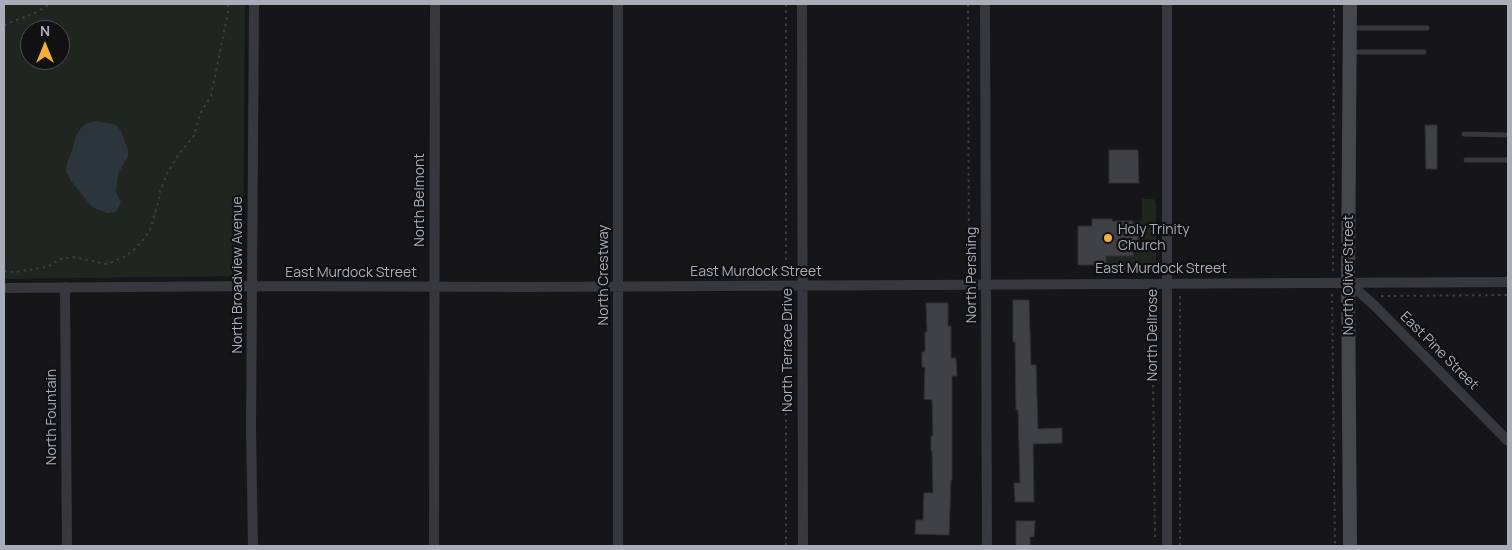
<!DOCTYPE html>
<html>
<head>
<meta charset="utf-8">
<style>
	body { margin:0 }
	#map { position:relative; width:1512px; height:550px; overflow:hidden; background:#161618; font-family:Manrope,sans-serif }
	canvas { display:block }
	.frame { position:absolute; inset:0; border:5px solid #a8adb8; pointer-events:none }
	.north { position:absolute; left:20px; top:20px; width:50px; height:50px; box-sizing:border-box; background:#111113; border:1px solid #4d4f55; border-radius:50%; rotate:0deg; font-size:14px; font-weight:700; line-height:20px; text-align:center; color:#a8adb8 }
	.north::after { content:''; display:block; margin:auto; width:18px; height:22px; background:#f2b134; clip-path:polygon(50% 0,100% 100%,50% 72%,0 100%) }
</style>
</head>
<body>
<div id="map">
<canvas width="1512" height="550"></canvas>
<div class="frame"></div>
<div class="north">N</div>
</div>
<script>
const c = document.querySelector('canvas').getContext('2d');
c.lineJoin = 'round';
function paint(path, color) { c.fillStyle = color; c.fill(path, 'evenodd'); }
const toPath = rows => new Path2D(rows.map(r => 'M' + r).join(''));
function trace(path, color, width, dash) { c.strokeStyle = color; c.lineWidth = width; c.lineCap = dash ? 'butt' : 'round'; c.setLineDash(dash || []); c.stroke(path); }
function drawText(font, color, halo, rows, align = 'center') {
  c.font = font + ' Manrope,sans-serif'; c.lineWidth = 4.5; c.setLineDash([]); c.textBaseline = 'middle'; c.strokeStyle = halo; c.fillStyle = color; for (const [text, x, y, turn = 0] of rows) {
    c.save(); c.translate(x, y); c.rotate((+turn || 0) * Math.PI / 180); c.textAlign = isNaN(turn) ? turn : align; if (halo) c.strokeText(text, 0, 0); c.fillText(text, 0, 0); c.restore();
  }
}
paint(toPath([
	[4,4,245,4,243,276,4,279],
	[30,30,60,30,60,60,30,60],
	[1142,199,1153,199,1156,202,1156,270,1153,272,1106,273,1106,256,1133,256,1133,221,1142,221]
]), '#1e261f');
paint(toPath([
	[97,121,116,125,121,131,128,150,128,156,118,174,116,192,121,202,116,212,107,213,92,207,71,181,66,171,67,163,71,154,76,136,81,128,87,123]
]), '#2c353c');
const building = toPath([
	[1425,125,1437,125,1437,169,1426,169,1425,125],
	[1109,150,1138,150,1139,183,1109,183,1109,150],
	[1092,219,1112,219,1112,221,1133,221,1133,227,1138,227,1138,249,1133,249,1133,256,1106,256,1106,265,1078,265,1078,226,1092,226,1092,219],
	[1013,300,1029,300,1031,365,1036,365,1038,429,1062,428,1062,443,1033,444,1034,502,1015,502,1014,483,1020,483,1018,410,1016,410,1015,342,1013,342,1013,300],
	[926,303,948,303,948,326,951,326,951,358,956,358,957,376,952,376,952,480,951,480,949,535,915,534,916,520,923,520,924,493,933,493,932,451,931,451,931,436,933,436,932,400,924,399,925,367,922,367,922,352,925,352,925,332,927,332,926,303],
	[1016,521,1035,521,1034,537,1030,537,1030,546,1016,546,1016,521]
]);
paint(building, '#404145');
trace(building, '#303034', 1);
trace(toPath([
	[786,4,786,274],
	[968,4,969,272],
	[4,25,37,12,50,4],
	[4,271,15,272,47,267,60,259,67,258,73,257,107,264,124,257,134,250,143,240,151,228,158,203,160,192,167,173,179,154,194,136,200,114,211,96,228,12,228,4],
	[1333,271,1334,4],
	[1152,294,1155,539],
	[1332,294,1335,546],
	[786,296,786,546],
	[1180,296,1180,546],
	[1381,296,1508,295]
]), '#3d3f44', 2, [2.5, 4]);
trace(toPath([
	[1350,28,1427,28],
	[1350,52,1424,52],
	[1464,134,1508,135],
	[1466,160,1508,160]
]), '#37383d', 5);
trace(toPath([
	[618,4,618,546],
	[802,4,803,546],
	[985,4,987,546],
	[1167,4,1167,546],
	[1348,282,1375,306,1508,441],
	[65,287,67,546],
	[4,288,253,286,526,287,1508,282],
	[253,546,251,430,254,4],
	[434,546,435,4]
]), '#37383d', 10);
trace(toPath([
	[1350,546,1348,282,1350,4]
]), '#45474d', 14);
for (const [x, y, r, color] of [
	[1108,238,5,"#f2b134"]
]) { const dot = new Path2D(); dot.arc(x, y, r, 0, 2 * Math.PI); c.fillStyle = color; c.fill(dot); trace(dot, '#111113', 2); }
drawText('14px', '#a8adb8', '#111113', [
	["North Belmont",420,200,-90],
	["East Murdock Street",1161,269],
	["East Murdock Street",756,272],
	["East Murdock Street",351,273],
	["North Broadview Avenue",238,275,-90],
	["North Crestway",604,275,-90],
	["North Pershing",972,275,-90],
	["North Oliver Street",1349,275,-90],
	["North Dellrose",1153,335,-90],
	["North Terrace Drive",788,350,-90],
	["East Pine Street",1439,351,45],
	["North Fountain",52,417,-90]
]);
drawText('14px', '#a8adb8', '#111113', [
	["Holy Trinity",1118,230],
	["Church",1118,246]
], 'left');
</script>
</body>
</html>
